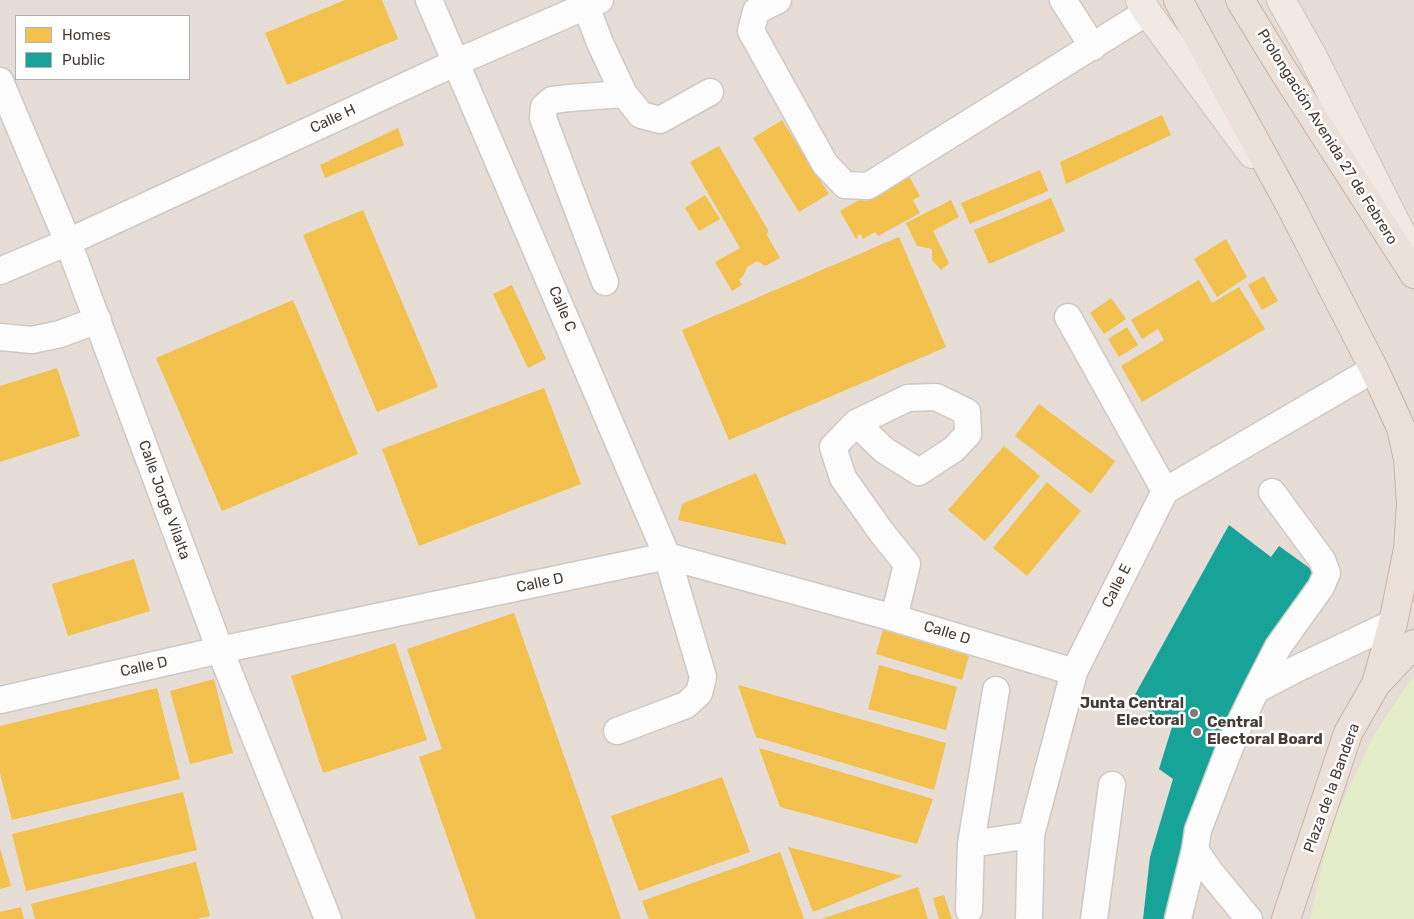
<!DOCTYPE html>
<html>
<head>
<meta charset="utf-8">
<style>
	body { margin:0 }
	#map { position:relative; width:1414px; height:919px; overflow:hidden; background:#f0edea; font-family:Rubik,sans-serif }
	canvas { display:block }
	.legend { position:absolute; left:15px; top:15px; width:175px; height:65px; box-sizing:border-box; background:#fff; border:1px solid #b5b1ae; margin:0; padding:6px 9px; list-style:none; font-size:15px; color:#473c35 }
	.legend li { display:flex; align-items:center; gap:10px; height:25px }
	.legend b { width:25px; border:1px solid #b5b1ae }
</style>
</head>
<body>
<div id="map">
<canvas width="1414" height="919"></canvas>
<ul class="legend">
<li><b style="height:14px;background:#f2c14e"></b>Homes</li>
<li><b style="height:14px;background:#17a398"></b>Public</li>
</ul>
</div>
<script>
const c = document.querySelector('canvas').getContext('2d');
c.lineJoin = 'round';
function paint(path, color) { c.fillStyle = color; c.fill(path, 'evenodd'); }
const toPath = rows => new Path2D(rows.map(r => 'M' + r).join(''));
function trace(path, color, width, dash) { c.strokeStyle = color; c.lineWidth = width; c.lineCap = dash ? 'butt' : 'round'; c.setLineDash(dash || []); c.stroke(path); }
function drawText(font, color, halo, rows, align = 'center') {
  c.font = font + ' Rubik,sans-serif'; c.lineWidth = 5; c.setLineDash([]); c.textBaseline = 'middle'; c.strokeStyle = halo; c.fillStyle = color; for (const [text, x, y, turn = 0] of rows) {
    c.save(); c.translate(x, y); c.rotate((+turn || 0) * Math.PI / 180); c.textAlign = isNaN(turn) ? turn : align; if (halo) c.strokeText(text, 0, 0); c.fillText(text, 0, 0); c.restore();
  }
}
paint(toPath([
	[0,0,1414,0,1414,919,0,919],
	[16,16,189,16,189,79,16,79]
]), '#e5ddd6');
paint(toPath([
	[1414,675,1414,919,1310,919,1331,826,1374,735]
]), '#e5ecc8');
paint(toPath([
	[345,0,382,0,398,39,287,85,265,33],
	[1162,115,1171,135,1066,184,1060,162],
	[782,120,829,194,799,212,753,138],
	[398,128,404,145,325,178,320,165],
	[719,146,768,230,767,235,780,258,765,266,757,261,747,267,743,276,739,280,742,285,732,291,715,262,740,248,690,162],
	[1040,170,1048,191,970,224,961,203],
	[906,171,920,196,913,200,920,213,878,236,875,232,863,239,861,234,857,236,858,238,856,239,840,211,859,200,866,201,882,192],
	[705,195,720,219,699,231,685,208],
	[1051,198,1065,231,989,264,974,230],
	[951,200,959,217,933,231,949,263,941,270,932,260,932,249,917,246,906,223],
	[363,210,438,387,377,412,303,235],
	[899,237,946,347,729,440,682,330],
	[1226,239,1247,277,1217,297,1194,259],
	[1264,276,1278,301,1262,310,1248,285],
	[1199,280,1212,303,1239,287,1265,329,1142,402,1121,366,1164,340,1158,329,1142,339,1131,320],
	[512,285,546,359,528,368,493,294],
	[1111,298,1126,319,1104,334,1090,313],
	[293,300,358,454,222,511,156,358],
	[1127,327,1138,345,1119,357,1108,339],
	[57,368,80,436,0,462,0,386],
	[544,388,581,484,419,546,382,449],
	[1039,404,1115,461,1091,494,1015,436],
	[1004,446,1040,476,985,541,948,510],
	[756,473,787,545,678,520,682,504],
	[1047,482,1081,511,1027,576,993,548],
	[134,559,150,611,68,636,52,584],
	[514,613,621,919,476,919,419,757,442,749,407,649],
	[883,630,969,656,962,680,876,654],
	[395,643,427,740,323,773,291,676],
	[879,665,957,687,946,730,868,709],
	[214,679,233,753,190,764,170,691],
	[738,685,946,743,934,790,756,737],
	[157,688,180,779,12,820,0,773,0,726],
	[759,748,933,799,917,844,780,807],
	[722,777,750,852,639,891,611,816],
	[183,792,197,850,26,891,12,834],
	[788,847,903,876,813,912],
	[0,848,11,886,0,889],
	[780,852,804,919,649,919,642,901],
	[196,862,210,916,196,919,35,919,31,904],
	[918,887,928,919,821,919],
	[944,895,952,919,939,919,933,898],
	[21,907,24,919,0,919,0,912]
]), '#f2c14e');
paint(toPath([
	[1229,525,1271,557,1279,546,1322,577,1198,822,1176,919,1143,919,1150,857,1173,779,1159,769,1172,727,1132,700]
]), '#17a398');
const minor = toPath([
	[429,0,667,556,703,677,699,693,686,705,617,731],
	[778,0,756,11,751,31,825,164,845,185,868,186,1147,12],
	[1063,0,1093,47],
	[586,6,600,43,624,94,641,115,660,120,710,92],
	[0,81,68,242,220,650,328,919],
	[0,271,68,242,457,62,600,0],
	[605,282,543,118,544,107,552,100,569,98,624,94],
	[1068,317,1165,491],
	[0,337,32,340,60,334,98,320],
	[856,423,884,450,919,472,954,449,968,434,967,412,936,397,908,398,856,423,833,447,843,478,882,533,907,564,894,618],
	[996,690,971,844,1031,835],
	[1256,690,1278,647,1321,587,1327,573,1322,560,1272,492],
	[0,700,220,650,667,556,894,618,1074,672],
	[969,910,971,844],
	[1029,919,1031,835,1074,672,1165,491,1374,369],
	[1094,919,1112,785],
	[1178,919,1195,850],
	[1249,919,1211,873,1195,850,1198,830,1237,729,1256,690,1296,669,1393,623]
]);
const major = toPath([
	[1140,0,1147,12,1252,154],
	[1281,0,1312,55,1406,243]
]);
const highway = toPath([
	[1178,0,1290,205,1374,369,1401,428,1408,459,1411,504,1408,549,1393,623,1376,684],
	[1240,0,1284,72,1414,274],
	[1286,919,1348,733,1376,684,1414,644]
]);
trace(minor, '#cdc9c6', 29);
trace(major, '#d4c4b6', 30);
trace(highway, '#cab4a3', 30);
trace(minor, '#fdfcfc', 26);
trace(major, '#f1eae3', 28);
trace(highway, '#ece1d9', 28);
for (const [x, y, r, color] of [
	[1194,713,5,"#827a74"],
	[1197,732,5,"#827a74"]
]) { const dot = new Path2D(); dot.arc(x, y, r, 0, 2 * Math.PI); c.fillStyle = color; c.fill(dot); trace(dot, '#fff', 2); }
drawText('15px', '#473c35', '#fff', [
	["Calle H",333,119,-25],
	["Prolongación Avenida 27 de Febrero",1327,137,58],
	["Calle C",562,309,67],
	["Calle Jorge Vilalta",164,500,70],
	["Calle D",540,583,-12],
	["Calle E",1117,586,-63],
	["Calle D",947,633,17],
	["Calle D",144,667,-13],
	["Plaza de la Bandera",1332,788,-70]
]);
drawText('bold 15px', '#473c35', '#fff', [
	["Junta Central",1184,704],
	["Electoral",1184,721],
	["Central",1207,723,"left"],
	["Electoral Board",1207,740,"left"]
], 'right');
</script>
</body>
</html>
